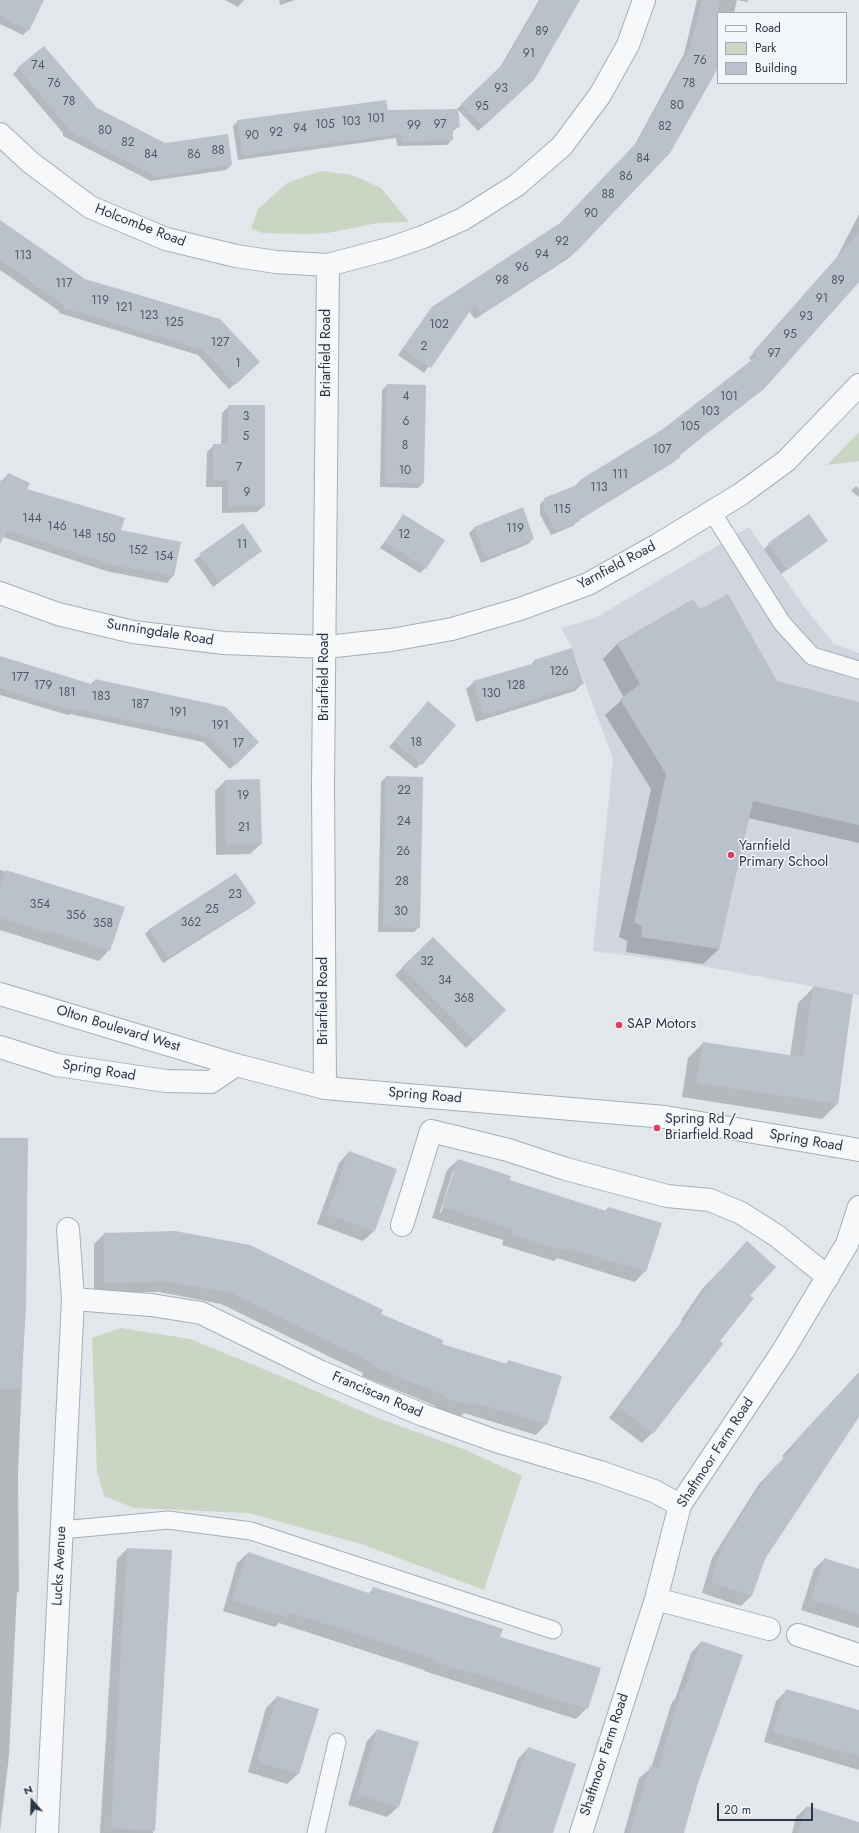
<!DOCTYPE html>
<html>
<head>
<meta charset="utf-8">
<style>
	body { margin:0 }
	#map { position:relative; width:859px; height:1833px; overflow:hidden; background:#e3e7ec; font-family:Jost,sans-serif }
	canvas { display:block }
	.legend { position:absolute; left:717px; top:12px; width:130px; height:72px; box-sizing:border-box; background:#f3f6f9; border:1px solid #a2a9b1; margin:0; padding:5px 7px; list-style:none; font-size:12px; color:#293646 }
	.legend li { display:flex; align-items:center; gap:8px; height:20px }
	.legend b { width:20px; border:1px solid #a2a9b1 }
	.north { position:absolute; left:12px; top:1781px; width:40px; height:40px; -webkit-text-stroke:3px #f3f6f9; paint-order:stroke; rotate:340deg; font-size:11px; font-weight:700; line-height:16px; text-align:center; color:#293646 }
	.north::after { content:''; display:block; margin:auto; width:14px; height:18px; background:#293646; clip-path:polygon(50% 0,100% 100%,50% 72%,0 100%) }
	.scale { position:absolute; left:717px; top:1803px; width:96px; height:18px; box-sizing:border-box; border:2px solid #293646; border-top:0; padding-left:5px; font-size:12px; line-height:14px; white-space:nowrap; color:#293646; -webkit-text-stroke:3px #f3f6f9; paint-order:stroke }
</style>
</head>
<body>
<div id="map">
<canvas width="859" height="1833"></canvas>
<ul class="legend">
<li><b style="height:5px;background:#f6f8fa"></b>Road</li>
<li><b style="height:11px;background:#cad6c3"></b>Park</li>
<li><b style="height:11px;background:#bac1ca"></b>Building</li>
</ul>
<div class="north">N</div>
<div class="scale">20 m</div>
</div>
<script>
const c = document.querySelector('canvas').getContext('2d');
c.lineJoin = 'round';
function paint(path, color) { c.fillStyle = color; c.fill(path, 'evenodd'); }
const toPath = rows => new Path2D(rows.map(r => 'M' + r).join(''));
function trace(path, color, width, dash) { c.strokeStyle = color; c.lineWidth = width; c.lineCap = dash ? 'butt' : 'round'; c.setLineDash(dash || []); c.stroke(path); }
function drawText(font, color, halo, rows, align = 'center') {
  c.font = font + ' Jost,sans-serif'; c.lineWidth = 3; c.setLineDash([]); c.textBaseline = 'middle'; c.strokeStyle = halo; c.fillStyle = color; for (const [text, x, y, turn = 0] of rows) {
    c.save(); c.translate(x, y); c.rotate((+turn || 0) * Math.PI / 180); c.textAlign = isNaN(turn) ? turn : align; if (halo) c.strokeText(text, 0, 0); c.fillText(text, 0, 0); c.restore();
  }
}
paint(toPath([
	[749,527,803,605,834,644,859,653,859,995,691,964,593,951,613,759,572,648,561,628,595,618]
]), '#d1d6de');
paint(toPath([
	[321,171,352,175,381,188,409,222,378,223,328,233,306,234,263,233,251,229,258,209,287,183],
	[859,432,859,461,827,465],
	[121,1328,190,1339,295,1382,375,1417,466,1450,522,1476,484,1590,361,1544,248,1513,134,1508,104,1496,97,1471,92,1338]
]), '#cad6c3');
paint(toPath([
	[6,0,43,0,28,30,23,35,0,24,0,11],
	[225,0,244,0,238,7],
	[279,0,295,0,280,5],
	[539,0,579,0,527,86,478,131,458,110,459,126,452,132,452,140,447,145,397,146,396,138,238,160,233,126,238,121,387,111,456,110,499,69],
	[697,0,749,0,747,2,737,0,734,13,718,13,718,65,575,252,569,258,475,319,469,311,424,373,398,355,432,307,560,225,633,148,684,54],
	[18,69,165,144,231,165,226,170,151,181,63,136,63,133,13,74],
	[859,214,859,280,763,388,679,456,674,462,579,520,573,526,551,535,540,515,540,504,545,499,575,486,580,481,664,430,752,361,749,358,836,259],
	[0,221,85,280,253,368,229,389,198,355,59,313,59,311,0,270],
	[387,385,423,483,418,488,380,487,382,390],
	[229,406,264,506,257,512,222,513,222,487,206,487,207,452,214,445,221,445,222,413],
	[8,474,26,489,120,531,180,542,173,576,167,583,106,571,0,536,0,483],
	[856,486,859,489,859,497,851,491],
	[523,508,533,539,528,544,481,563,469,533,474,528],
	[403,516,425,568,420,573,380,548],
	[242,525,261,551,213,587,194,560],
	[826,541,781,574,764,549,769,544],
	[700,610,776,682,859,703,859,843,748,818,719,949,703,964,626,952,627,941,619,937,651,789,605,715,624,698,603,659,618,643],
	[0,657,90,685,95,680,258,742,230,769,203,742,70,714,68,715,0,695],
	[534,661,583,683,575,691,476,722,466,689,474,682,531,665],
	[423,708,454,725,416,769,389,747],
	[386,777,419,927,414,932,378,932,381,782],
	[225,781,261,844,250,854,216,855,215,791],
	[0,870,123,908,109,950,99,961,0,930],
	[255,903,250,908,163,963,145,934,150,929],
	[433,938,505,1010,466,1048,395,975],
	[813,988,837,1104,822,1119,682,1097,688,1058,703,1043,790,1056,798,1003],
	[0,1139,25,1307,18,1473,19,1591,17,1593,9,1756,0,1831],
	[349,1152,396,1170,374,1231,363,1241,317,1224,339,1163],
	[458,1160,509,1181,605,1211,608,1208,645,1271,635,1282,557,1258,554,1261,502,1245,503,1240,432,1218,447,1170],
	[453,1171,455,1171,441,1213,440,1212],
	[104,1234,379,1315,440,1344,505,1364,509,1361,546,1424,536,1435,464,1413,461,1416,435,1408,436,1406,362,1376,363,1373,221,1304,159,1292,94,1293,94,1244],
	[735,1255,749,1296,719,1341,652,1433,642,1443,609,1418,682,1321,681,1320,703,1288],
	[859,1372,859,1415,766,1555,752,1595,741,1606,702,1593,712,1558,759,1484,784,1458,782,1456],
	[127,1549,170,1551,153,1833,100,1833,117,1559],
	[248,1553,368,1594,373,1589,499,1637,587,1708,576,1719,424,1671,424,1670,279,1623,275,1627,223,1611,237,1563],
	[825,1559,859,1569,859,1628,801,1610,814,1569],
	[701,1642,697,1783,683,1833,624,1833,639,1778,651,1768,672,1702,675,1699,691,1653],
	[786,1691,859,1711,859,1770,764,1742,776,1701],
	[277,1697,318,1710,298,1774,287,1784,248,1772,266,1708],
	[377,1730,398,1807,387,1817,348,1805,367,1741],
	[528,1748,551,1833,492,1833,518,1759],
	[807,1807,844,1833,792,1833,796,1817]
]), '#0003');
paint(toPath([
	[0,0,44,0,29,31,0,16],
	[540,0,580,0,534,80,483,127,461,104,504,63],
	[702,0,718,0,718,68,670,153,576,252,481,314,475,304,431,368,403,349,432,307,560,223,638,141,690,48],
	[44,46,97,108,165,143,228,134,232,165,156,177,68,130,68,128,17,68],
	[386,100,388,110,458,109,460,127,453,128,453,140,401,142,401,134,243,155,237,120],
	[0,220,85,279,220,319,260,362,235,385,203,350,64,308,64,305,0,260],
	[859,232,859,282,764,389,679,455,681,457,579,519,580,521,556,531,544,509,544,498,582,483,580,480,663,429,757,356,753,352],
	[387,384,426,385,424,483,385,483],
	[228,405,265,405,265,506,228,506,228,481,213,480,213,444,228,444],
	[8,473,30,483,27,489,125,518,121,530,181,542,174,576,113,565,7,530,0,544,0,480,4,482],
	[523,507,534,539,486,558,474,527],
	[403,514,445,540,426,569,385,542],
	[809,514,828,541,787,570,768,543],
	[243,523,262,551,219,582,199,554],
	[728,594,777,681,859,702,859,825,753,801,719,949,641,937,642,926,634,922,666,774,620,699,640,684,617,643,693,599,700,609],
	[572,648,584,684,483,715,473,681,535,663,534,660],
	[0,656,94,685,95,679,226,707,259,742,236,765,208,737,75,709,74,711,0,688],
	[428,701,456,725,422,765,394,741],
	[386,776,423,777,420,928,383,927],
	[260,779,262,844,226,845,225,780],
	[6,870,125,907,110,951,47,930,46,932,0,918,0,890],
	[236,873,256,903,168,958,149,929],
	[433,937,506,1010,474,1041,402,967],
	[813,986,853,994,838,1104,697,1083,703,1042,803,1057],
	[0,1138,28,1138,26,1307,21,1389,0,1389],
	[349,1151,397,1169,375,1231,327,1214],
	[458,1159,511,1176,510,1180,606,1211,608,1207,662,1223,646,1272,566,1247,565,1251,511,1234,513,1230,442,1207],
	[175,1231,250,1245,383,1310,381,1314,443,1340,442,1344,507,1364,508,1360,562,1376,547,1425,473,1402,472,1406,445,1398,446,1396,372,1366,373,1363,232,1293,170,1282,104,1283,104,1233],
	[747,1241,776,1267,750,1296,754,1298,720,1341,723,1344,653,1434,619,1407,692,1310,691,1309,714,1277],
	[859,1373,859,1417,765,1559,752,1596,711,1582,722,1546,769,1473,794,1447,792,1445,806,1429],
	[127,1548,172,1550,155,1831,111,1828],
	[248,1552,371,1594,373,1587,427,1604,503,1629,500,1637,601,1668,588,1709,433,1661,434,1659,288,1612,286,1617,232,1600],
	[824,1558,859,1569,859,1614,811,1600],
	[701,1641,743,1655,698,1783,684,1833,630,1833,650,1766,658,1769,682,1690,684,1691],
	[786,1689,859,1710,859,1756,773,1732],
	[277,1696,319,1709,299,1774,257,1762],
	[377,1729,419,1742,399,1807,358,1795],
	[528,1747,576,1764,553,1833,498,1833],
	[807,1806,859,1822,859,1833,798,1833]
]), '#bac1ca');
const service = toPath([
	[712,512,782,623,812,656,859,670],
	[62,1530,168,1520,251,1531,553,1630],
	[316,1833,337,1742]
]);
const minor = toPath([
	[0,134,30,162,90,207,166,239,236,256,276,262,328,265,388,249,423,237,463,219,517,185,562,146,600,95,628,45,644,0],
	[0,593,58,614,133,632,224,643,326,647,391,640,452,629,520,609,588,584,661,543,741,494,786,461,859,385],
	[0,1047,57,1065,166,1081,211,1082,236,1065],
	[325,1088,323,785,328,265],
	[402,1225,431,1131,508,1150,566,1169,667,1196,710,1200,741,1213,777,1236,828,1277],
	[73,1299,151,1305,201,1313,321,1372,423,1415,496,1441,600,1472,654,1491,680,1505],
	[656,1599,769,1629],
	[798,1635,859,1655],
	[47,1833,73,1299,68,1229],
	[581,1833,656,1599,680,1505,783,1351,847,1244,859,1207]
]);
const tertiary = toPath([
	[0,994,236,1065,325,1088,665,1117,859,1150]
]);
trace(service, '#a7aeb7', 19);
trace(minor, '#a7aeb7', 24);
trace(tertiary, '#a7aeb7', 24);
trace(service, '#f6f8fa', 17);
trace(minor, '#f6f8fa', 22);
trace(tertiary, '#f6f8fa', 22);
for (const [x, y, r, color] of [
	[731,855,4,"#d84163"],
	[619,1025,4,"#d84163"],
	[657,1128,4,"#d84163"]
]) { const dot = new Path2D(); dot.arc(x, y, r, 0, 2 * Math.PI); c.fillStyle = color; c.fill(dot); trace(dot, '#f3f6f9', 1.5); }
drawText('12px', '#4d5967', null, [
	["89",542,32],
	["91",529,54],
	["76",700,61],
	["74",38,66],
	["76",54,84],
	["78",689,84],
	["93",501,89],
	["78",69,102],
	["80",677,106],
	["95",482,107],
	["101",376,119],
	["103",351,122],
	["105",325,125],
	["97",440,125],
	["99",414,126],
	["82",665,127],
	["94",300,129],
	["80",105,131],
	["92",276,133],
	["90",252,136],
	["82",128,143],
	["88",218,151],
	["84",151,155],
	["86",194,155],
	["84",643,159],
	["86",626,177],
	["88",608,195],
	["90",591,214],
	["92",562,242],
	["94",542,255],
	["113",23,256],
	["96",522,268],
	["98",502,281],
	["89",838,281],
	["117",64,284],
	["91",822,299],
	["119",100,301],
	["121",124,308],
	["123",149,316],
	["93",806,317],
	["125",174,323],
	["102",439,325],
	["95",790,335],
	["127",220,343],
	["2",424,347],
	["97",774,354],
	["1",238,364],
	["4",406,397],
	["101",729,397],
	["103",710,412],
	["3",246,417],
	["6",406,422],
	["105",690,427],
	["5",246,437],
	["8",405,446],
	["107",662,450],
	["7",239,468],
	["10",405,471],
	["111",620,475],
	["113",599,488],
	["9",247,493],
	["115",562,510],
	["144",32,519],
	["146",57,527],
	["119",515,529],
	["148",82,535],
	["12",404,535],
	["150",106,539],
	["11",242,545],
	["152",138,551],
	["154",164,557],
	["126",559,672],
	["177",20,678],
	["179",43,686],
	["128",516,686],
	["181",67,693],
	["130",491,694],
	["183",101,697],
	["187",140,705],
	["191",178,713],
	["191",220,726],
	["18",416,743],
	["17",238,744],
	["22",404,791],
	["19",243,796],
	["24",404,822],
	["21",244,828],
	["26",403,852],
	["28",402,882],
	["23",235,895],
	["354",40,905],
	["25",212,910],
	["30",401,912],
	["356",76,916],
	["362",191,923],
	["358",103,924],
	["32",427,962],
	["34",445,981],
	["368",464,999]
]);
drawText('14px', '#293646', '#f3f6f9', [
	["Holcombe Road",140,226,21],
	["Briarfield Road",327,353,-90],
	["Yarnfield Road",617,566,-28],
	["Sunningdale Road",160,633,9],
	["Briarfield Road",325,677,-90],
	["Briarfield Road",324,1001,-90],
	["Olton Boulevard West",118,1029,17],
	["Spring Road",99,1071,9],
	["Spring Road",425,1096,5],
	["Spring Road",806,1141,10],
	["Franciscan Road",377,1395,23],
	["Shaftmoor Farm Road",716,1453,-57],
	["Lucks Avenue",60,1566,-87],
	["Shaftmoor Farm Road",605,1755,-72]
]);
drawText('14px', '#293646', '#f3f6f9', [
	["Yarnfield",739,847],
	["Primary School",739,863],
	["SAP Motors",627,1025],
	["Spring Rd /",665,1120],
	["Briarfield Road",665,1136]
], 'left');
</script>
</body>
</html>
